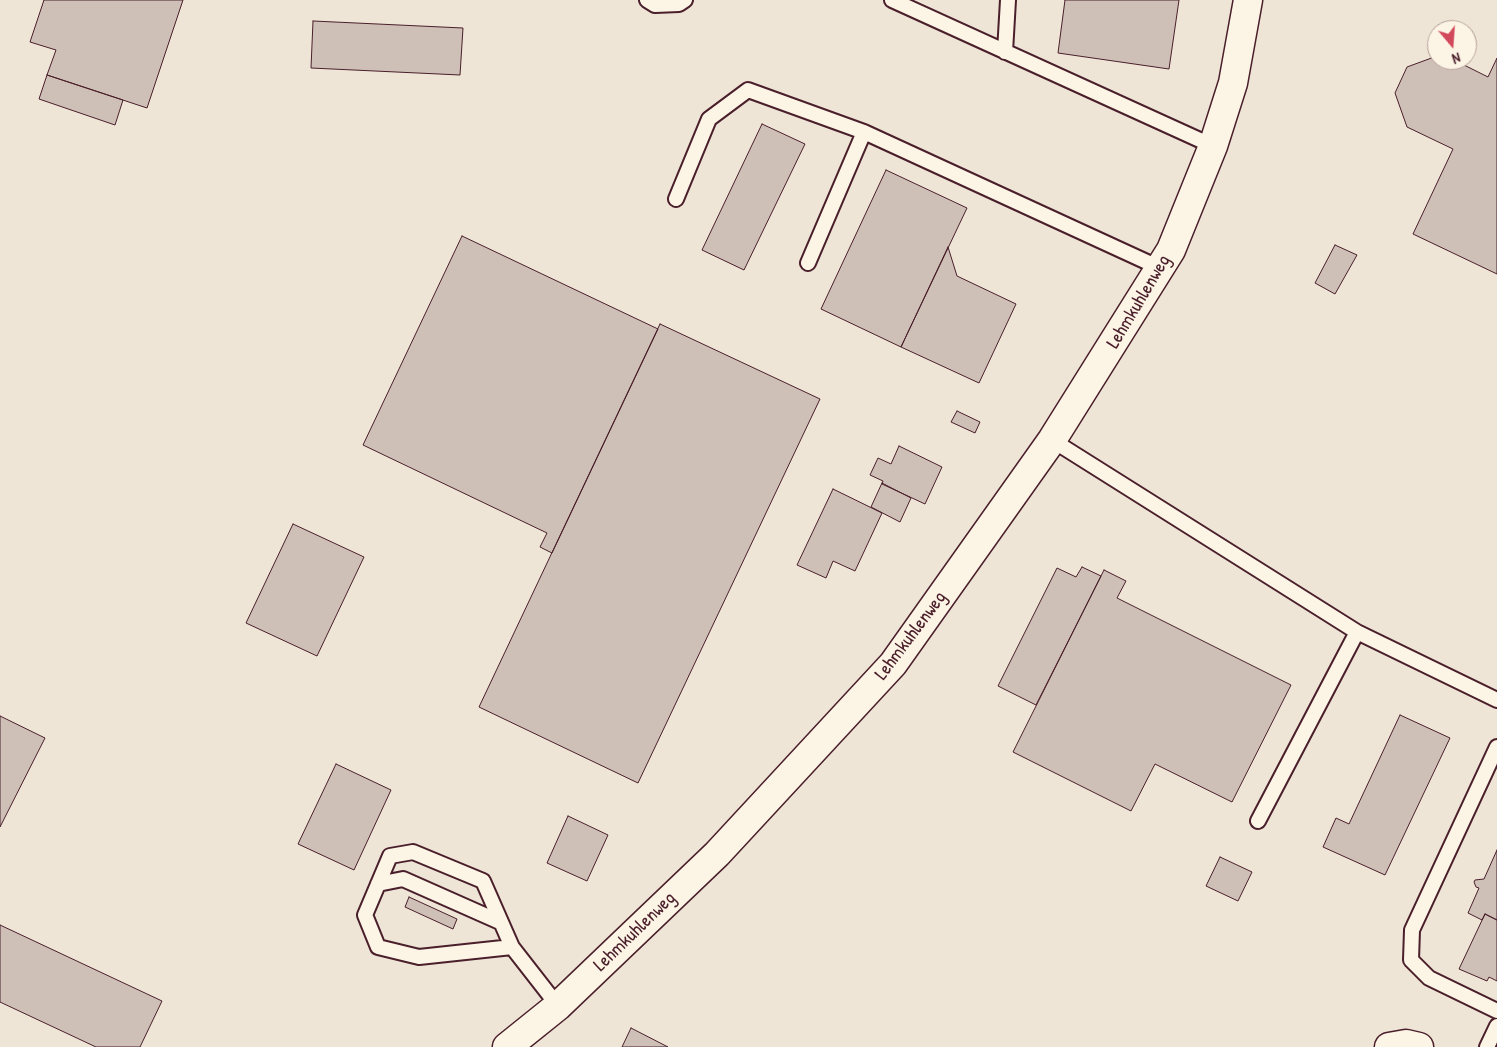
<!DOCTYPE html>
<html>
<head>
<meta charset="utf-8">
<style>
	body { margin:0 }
	#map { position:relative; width:1497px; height:1047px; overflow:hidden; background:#fcf5e5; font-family:"Patrick Hand",sans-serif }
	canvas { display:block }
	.north { position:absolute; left:1427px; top:20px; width:50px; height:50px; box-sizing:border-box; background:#fcf5e5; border:1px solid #b59f9b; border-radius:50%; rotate:162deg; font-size:14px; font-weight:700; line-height:20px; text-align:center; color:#4a1f2b }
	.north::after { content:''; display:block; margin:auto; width:18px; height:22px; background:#d1495b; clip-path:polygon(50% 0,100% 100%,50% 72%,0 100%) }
</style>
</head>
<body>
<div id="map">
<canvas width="1497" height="1047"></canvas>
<div class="north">N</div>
</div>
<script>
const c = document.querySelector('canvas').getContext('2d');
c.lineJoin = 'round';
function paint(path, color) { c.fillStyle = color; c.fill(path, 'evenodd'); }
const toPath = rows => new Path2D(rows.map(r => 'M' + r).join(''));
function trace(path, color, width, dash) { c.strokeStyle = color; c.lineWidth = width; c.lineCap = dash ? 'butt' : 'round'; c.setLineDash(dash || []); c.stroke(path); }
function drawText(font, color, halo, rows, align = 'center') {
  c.font = font + ' "Patrick Hand",sans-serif'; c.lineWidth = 5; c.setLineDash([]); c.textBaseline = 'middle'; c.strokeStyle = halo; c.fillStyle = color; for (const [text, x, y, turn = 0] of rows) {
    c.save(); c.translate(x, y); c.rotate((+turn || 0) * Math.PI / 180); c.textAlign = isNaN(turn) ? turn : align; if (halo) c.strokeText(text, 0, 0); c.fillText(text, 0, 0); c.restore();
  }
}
paint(toPath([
	[0,0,1497,0,1497,1047,0,1047],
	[1437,30,1467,30,1467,60,1437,60]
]), '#eee5d7');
const building = toPath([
	[44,0,183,0,147,108,47,75,56,50,30,42,44,0],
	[1065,0,1179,0,1169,69,1058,53,1065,0],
	[313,21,463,28,460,75,311,68,313,21],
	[1437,56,1437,60,1454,60,1488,77,1497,58,1497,274,1413,234,1453,149,1407,127,1395,93,1407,67,1437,56],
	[47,75,123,100,115,125,39,99,47,75],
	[762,124,805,144,744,270,702,250,762,124],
	[886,170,967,208,901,347,821,309,886,170],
	[462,236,658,329,552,553,540,547,547,533,363,445,462,236],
	[1335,245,1357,255,1335,294,1315,283,1335,245],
	[948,247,957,276,1016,304,979,383,901,347,948,247],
	[660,324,820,399,638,783,479,707,660,324],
	[957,411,980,422,975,433,951,422,957,411],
	[899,446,942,467,925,504,882,484,883,481,870,475,878,458,891,464,899,446],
	[882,483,911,498,900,522,871,507,882,483],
	[833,489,882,513,855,571,833,561,826,578,797,565,833,489],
	[293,524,364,557,317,656,246,623,293,524],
	[1082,567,1101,576,1036,705,998,686,1057,568,1076,577,1082,567],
	[1104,570,1126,581,1117,598,1291,685,1232,802,1155,764,1131,811,1013,752,1104,570],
	[1400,715,1450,738,1385,875,1323,847,1336,818,1349,824,1400,715],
	[0,716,45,738,0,827,0,716],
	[336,764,391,790,354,870,298,844,336,764],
	[568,816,608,835,587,881,547,863,568,816],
	[1497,850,1497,920,1485,914,1482,920,1468,913,1479,888,1476,887,1474,882,1475,880,1484,879,1497,850],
	[1220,857,1252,872,1238,901,1206,886,1220,857],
	[409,897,457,919,453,929,405,907,409,897],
	[1485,914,1497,920,1497,981,1489,977,1487,981,1459,969,1485,914],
	[0,925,162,1001,140,1047,96,1047,0,1002,0,925],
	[631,1028,668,1047,622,1047,631,1028]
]);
paint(building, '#cfc0b7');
trace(building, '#4a1f2b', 1);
const lane = toPath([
	[647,0,655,5,679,4,685,0],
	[892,0,1213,146],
	[1005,52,1008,0],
	[676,199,709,119,748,90,864,132,1160,268],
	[808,263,864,132],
	[1052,440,1357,632],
	[1497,747,1412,930,1411,960,1429,978,1497,1011],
	[1258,821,1357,632,1497,700],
	[378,884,403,879,500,922],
	[512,947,419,957,378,947,365,915,390,856,413,852,483,881,512,947,558,1006],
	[1487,1047,1497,1026]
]);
const street = toPath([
	[507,1047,558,1006,717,854,893,664,1052,440,1171,250,1213,146,1233,83,1248,0],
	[1389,1047,1406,1044,1419,1047]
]);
trace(lane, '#4a1f2b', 18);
trace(street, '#4a1f2b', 31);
trace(lane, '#fcf5e5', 14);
trace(street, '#fcf5e5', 28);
drawText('19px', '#4a1f2b', '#fcf5e5', [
	["Lehmkuhlenweg",1139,302,-59],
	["Lehmkuhlenweg",911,636,-53],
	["Lehmkuhlenweg",635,932,-44]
]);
</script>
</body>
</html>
